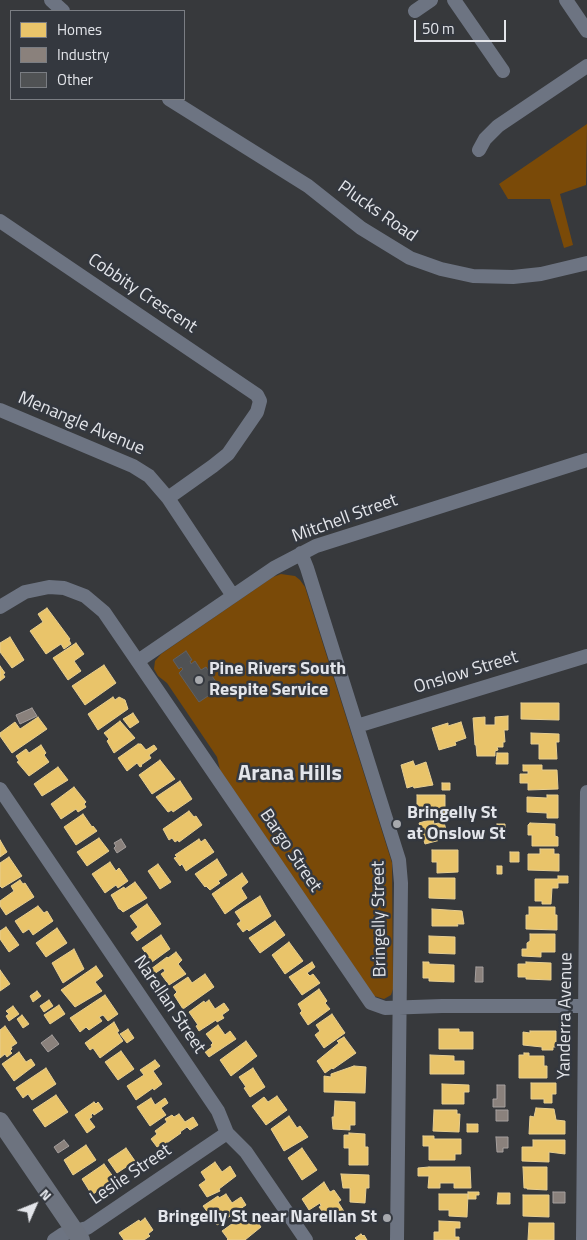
<!DOCTYPE html>
<html>
<head>
<meta charset="utf-8">
<style>
	body { margin:0 }
	#map { position:relative; width:587px; height:1240px; overflow:hidden; background:#37393c; font-family:"Titillium Web",sans-serif }
	canvas { display:block }
	.legend { position:absolute; left:10px; top:10px; width:175px; height:90px; box-sizing:border-box; background:#34383f; border:1px solid #7a7d83; margin:0; padding:6px 9px; list-style:none; font-size:15px; color:#e3e5ea }
	.legend li { display:flex; align-items:center; gap:10px; height:25px }
	.legend b { width:25px; border:1px solid #7a7d83 }
	.north { position:absolute; left:10px; top:1180px; width:50px; height:50px; -webkit-text-stroke:4px #34383f; paint-order:stroke; rotate:46deg; font-size:14px; font-weight:700; line-height:20px; text-align:center; color:#e3e5ea }
	.north::after { content:''; display:block; margin:auto; width:18px; height:22px; background:#e3e5ea; clip-path:polygon(50% 0,100% 100%,50% 72%,0 100%) }
	.scale { position:absolute; left:414px; top:20px; width:92px; height:22px; box-sizing:border-box; border:2px solid #e3e5ea; border-top:0; padding-left:6px; font-size:15px; line-height:18px; white-space:nowrap; color:#e3e5ea; -webkit-text-stroke:4px #34383f; paint-order:stroke }
</style>
</head>
<body>
<div id="map">
<canvas width="587" height="1240"></canvas>
<ul class="legend">
<li><b style="height:14px;background:#e9c46a"></b>Homes</li>
<li><b style="height:14px;background:#8a817c"></b>Industry</li>
<li><b style="height:14px;background:#505254"></b>Other</li>
</ul>
<div class="north">N</div>
<div class="scale">50 m</div>
</div>
<script>
const c = document.querySelector('canvas').getContext('2d');
c.lineJoin = 'round';
function paint(path, color) { c.fillStyle = color; c.fill(path, 'evenodd'); }
const toPath = rows => new Path2D(rows.map(r => 'M' + r).join(''));
function trace(path, color, width, dash) { c.strokeStyle = color; c.lineWidth = width; c.lineCap = dash ? 'butt' : 'round'; c.setLineDash(dash || []); c.stroke(path); }
function drawText(font, color, halo, rows, align = 'center') {
  c.font = font + ' "Titillium Web",sans-serif'; c.lineWidth = 5; c.setLineDash([]); c.textBaseline = 'middle'; c.strokeStyle = halo; c.fillStyle = color; for (const [text, x, y, turn = 0] of rows) {
    c.save(); c.translate(x, y); c.rotate((+turn || 0) * Math.PI / 180); c.textAlign = isNaN(turn) ? turn : align; if (halo) c.strokeText(text, 0, 0); c.fillText(text, 0, 0); c.restore();
  }
}
paint(toPath([
	[587,124,586,185,560,194,573,245,564,248,550,199,508,199,499,184],
	[281,574,295,576,300,580,305,587,392,863,393,989,391,995,384,999,374,996,220,770,217,757,167,683,158,676,154,669,155,661,161,654,273,577]
]), '#7a4a08');
const homes = toPath([
	[47,608,70,639,69,640,71,644,64,649,61,644,46,654,30,631,43,622,38,614,47,608],
	[10,637,24,660,12,668,0,652,0,643,10,637],
	[76,643,84,654,74,661,81,671,68,680,53,658,76,643],
	[104,665,116,683,85,705,72,686,104,665],
	[0,666,5,673,3,674,5,677,0,681,0,666],
	[113,697,115,700,119,697,125,700,128,709,98,730,88,714,113,697],
	[521,703,559,703,559,720,521,719,521,703],
	[133,713,139,722,130,728,123,719,133,713],
	[508,716,508,730,504,730,505,742,503,742,503,747,497,747,498,750,495,751,495,756,477,756,476,745,475,745,473,718,485,717,485,725,495,725,495,717,508,716],
	[38,717,47,729,12,753,0,736,0,733,15,722,20,729,38,717],
	[120,721,135,738,114,753,107,741,109,739,104,733,120,721],
	[461,722,466,738,455,742,456,745,439,750,432,728,448,723,448,726,461,722],
	[531,733,559,734,559,742,556,742,557,759,539,759,539,744,531,744,531,733],
	[138,744,141,744,146,750,154,745,157,749,149,755,151,758,141,765,142,766,140,767,137,763,127,771,118,758,138,744],
	[41,745,46,753,44,755,49,762,29,776,17,762,19,761,16,756,26,749,29,753,41,745],
	[497,753,508,753,508,764,496,764,497,753],
	[160,760,175,779,152,794,139,775,160,760],
	[413,761,415,766,426,762,433,785,414,788,413,786,407,788,401,765,413,761],
	[523,765,542,765,542,770,557,770,558,789,528,790,528,783,520,783,520,774,528,774,528,771,523,771,523,765],
	[58,767,68,780,42,796,34,784,58,767],
	[180,781,192,799,173,812,172,810,168,812,156,797,180,781],
	[442,783,450,783,450,790,442,790,442,783],
	[74,787,86,802,84,804,86,807,78,812,76,809,61,819,51,804,74,787],
	[417,795,445,795,445,816,417,816,417,795],
	[547,795,558,795,558,818,547,818,547,813,527,812,527,797,547,798,547,795],
	[189,811,194,817,196,816,202,825,179,842,178,840,175,842,172,838,169,840,163,829,189,811],
	[83,814,92,827,93,826,97,831,76,845,64,827,83,814],
	[433,819,434,824,444,822,448,838,425,844,419,823,433,819],
	[530,823,555,824,555,836,558,837,558,846,532,846,532,835,528,835,528,825,530,823],
	[497,824,505,824,505,839,497,839,497,824],
	[99,838,109,851,87,866,77,852,99,838],
	[199,839,201,842,205,839,214,852,186,871,182,864,180,866,174,858,177,857,175,855,199,839],
	[0,840,7,852,0,857,0,840],
	[540,849,554,849,554,854,559,854,559,871,528,870,528,854,540,854,540,849],
	[432,850,458,850,458,872,437,873,437,862,432,862,432,850],
	[510,852,519,852,519,862,510,862,510,852],
	[9,857,22,876,2,888,0,886,0,863,9,857],
	[217,859,227,875,218,881,220,883,210,890,206,886,205,887,195,874,217,859],
	[110,862,116,871,119,868,128,881,118,888,116,885,105,893,92,874,110,862],
	[158,864,171,882,160,889,148,871,158,864],
	[497,866,502,866,502,874,497,874,497,866],
	[242,873,248,882,241,888,247,898,225,914,212,894,242,873],
	[558,876,568,876,568,883,558,883,558,888,552,888,551,904,542,904,542,901,535,901,535,879,558,879,558,876],
	[429,878,455,878,455,899,429,898,429,878],
	[20,880,23,884,25,883,34,897,6,915,0,906,0,901,14,891,11,886,20,880],
	[135,882,147,898,123,912,120,909,119,909,111,895,124,887,125,889,135,882],
	[260,896,271,916,249,931,247,929,243,932,237,924,241,921,235,912,260,896],
	[147,904,161,924,137,941,131,933,138,927,130,916,147,904],
	[38,906,44,913,47,911,53,921,33,935,29,929,23,933,15,921,38,906],
	[529,907,555,907,555,915,557,915,557,930,526,929,526,915,529,915,529,907],
	[432,909,462,911,464,924,457,924,458,926,432,926,432,909],
	[275,921,285,935,260,953,249,938,275,921],
	[6,927,19,945,9,952,0,939,0,931,6,927],
	[57,928,67,943,46,957,36,943,57,928],
	[530,934,555,934,555,952,541,952,541,957,522,956,522,949,527,949,527,943,530,941,530,934],
	[161,935,170,949,152,962,142,948,161,935],
	[429,936,455,937,455,954,429,953,429,936],
	[289,942,303,961,285,974,272,955,289,942],
	[74,949,84,969,63,983,52,963,74,949],
	[176,952,182,960,178,964,186,974,169,985,161,974,165,971,163,968,154,974,151,969,167,957,168,958,176,952],
	[312,962,315,967,307,973,310,976,313,974,320,983,302,995,289,977,312,962],
	[423,962,429,962,429,964,454,965,454,982,429,981,429,978,423,978,423,962],
	[526,962,551,963,551,980,526,979,526,977,518,977,518,964,526,964,526,962],
	[96,966,103,976,95,982,102,991,75,1007,61,990,96,966],
	[0,970,10,984,0,991,0,970],
	[205,974,214,987,183,1009,174,995,177,992,173,987,188,977,192,983,205,974],
	[319,989,327,1001,325,1003,330,1009,308,1025,300,1013,302,1011,298,1004,319,989],
	[37,991,41,996,33,1002,30,996,37,991],
	[105,995,118,1014,108,1021,103,1015,99,1017,102,1021,89,1030,86,1027,80,1032,70,1018,105,995],
	[49,1000,53,1006,44,1012,40,1006,49,1000],
	[209,1000,215,1009,224,1003,229,1010,222,1015,224,1018,217,1022,216,1020,199,1031,196,1026,198,1025,189,1012,204,1001,205,1003,209,1000],
	[59,1005,65,1014,50,1024,44,1015,59,1005],
	[13,1006,19,1014,9,1021,6,1016,9,1014,6,1011,13,1006],
	[332,1014,345,1033,324,1048,315,1035,320,1031,316,1025,332,1014],
	[22,1015,29,1024,23,1028,17,1019,22,1015],
	[114,1022,119,1031,117,1032,123,1041,100,1058,93,1048,90,1050,85,1043,114,1022],
	[218,1025,225,1035,230,1031,236,1039,209,1057,205,1052,212,1047,211,1045,213,1043,206,1034,218,1025],
	[5,1026,17,1043,11,1047,12,1049,10,1051,12,1053,7,1057,5,1054,0,1058,0,1030,5,1026],
	[128,1029,134,1038,127,1043,120,1034,128,1029],
	[439,1029,459,1029,459,1032,473,1032,473,1049,439,1049,439,1029],
	[530,1031,556,1031,556,1047,553,1047,553,1050,542,1050,542,1047,523,1045,523,1032,530,1033,530,1031],
	[344,1037,356,1053,333,1069,332,1068,325,1073,317,1061,339,1043,337,1041,344,1037],
	[246,1041,257,1056,231,1076,220,1060,246,1041],
	[121,1051,134,1069,118,1080,105,1062,121,1051],
	[19,1052,26,1062,31,1059,35,1065,14,1081,2,1064,19,1052],
	[524,1053,529,1053,529,1056,544,1056,544,1066,547,1066,547,1078,519,1078,519,1055,524,1055,524,1053],
	[430,1055,454,1056,454,1061,464,1061,464,1074,430,1074,430,1055],
	[155,1060,160,1066,153,1071,162,1084,154,1090,153,1088,136,1100,127,1086,144,1075,140,1070,155,1060],
	[354,1066,366,1067,365,1093,324,1092,324,1076,331,1077,331,1074,354,1066],
	[46,1068,56,1084,32,1100,28,1094,23,1098,16,1088,46,1068],
	[253,1068,265,1087,250,1097,244,1088,246,1087,239,1077,253,1068],
	[531,1083,556,1083,556,1094,552,1094,552,1103,544,1103,544,1099,531,1099,531,1083],
	[442,1084,469,1085,469,1092,464,1092,464,1104,442,1104,442,1084],
	[56,1095,68,1112,45,1127,33,1110,56,1095],
	[277,1096,287,1110,266,1125,252,1106,264,1097,268,1102,277,1096],
	[151,1098,155,1105,165,1098,168,1103,161,1108,166,1115,150,1126,137,1107,151,1098],
	[335,1101,355,1102,355,1125,350,1125,350,1130,333,1129,332,1117,334,1117,335,1101],
	[94,1102,96,1104,98,1102,103,1109,94,1115,93,1113,91,1115,92,1117,89,1119,95,1127,87,1133,75,1115,94,1102],
	[536,1108,554,1109,556,1120,565,1121,565,1134,529,1134,530,1116,534,1117,536,1108],
	[434,1110,457,1110,457,1114,460,1114,459,1132,433,1131,434,1110],
	[179,1114,185,1122,193,1117,198,1125,190,1130,187,1127,180,1132,181,1133,164,1145,163,1143,157,1147,151,1139,157,1134,155,1131,167,1122,165,1119,172,1115,174,1117,179,1114],
	[289,1116,297,1128,300,1126,308,1137,284,1151,271,1129,289,1116],
	[467,1124,478,1124,478,1132,467,1132,467,1124],
	[349,1133,365,1134,365,1147,368,1147,368,1165,349,1165,349,1148,344,1148,344,1135,349,1135,349,1133],
	[423,1136,434,1136,434,1139,461,1139,461,1154,455,1154,455,1160,429,1160,429,1146,423,1146,423,1136],
	[533,1140,565,1140,565,1154,549,1152,549,1162,522,1161,522,1147,533,1147,533,1140],
	[86,1145,96,1160,73,1175,64,1160,86,1145],
	[126,1148,135,1161,117,1173,108,1160,126,1148],
	[302,1148,317,1170,302,1180,288,1158,302,1148],
	[215,1162,222,1172,230,1166,236,1176,219,1189,220,1191,207,1197,199,1185,206,1180,201,1172,215,1162],
	[104,1164,114,1178,92,1195,82,1179,104,1164],
	[429,1167,470,1167,471,1188,454,1188,454,1183,440,1183,440,1188,428,1188,429,1176,418,1176,418,1168,429,1167],
	[523,1167,547,1167,547,1190,527,1189,527,1188,524,1188,523,1167],
	[341,1174,369,1175,369,1188,366,1188,365,1203,350,1202,350,1188,343,1188,341,1174],
	[324,1182,330,1192,334,1190,341,1200,338,1202,345,1213,332,1221,328,1215,326,1216,319,1207,321,1206,320,1203,309,1210,302,1199,324,1182],
	[468,1192,479,1192,479,1195,476,1195,476,1199,468,1199,468,1192],
	[498,1193,510,1193,510,1204,497,1204,498,1193],
	[226,1194,232,1203,241,1197,246,1205,217,1225,203,1206,218,1196,219,1198,226,1194],
	[439,1194,468,1194,467,1217,449,1216,449,1210,439,1210,439,1194],
	[523,1195,549,1195,549,1217,523,1216,523,1195],
	[243,1216,250,1225,257,1221,261,1227,245,1240,227,1240,228,1239,222,1231,243,1216],
	[145,1218,153,1230,148,1234,150,1236,144,1240,124,1240,119,1233,139,1220,140,1222,145,1218],
	[439,1221,460,1222,460,1228,455,1228,455,1237,459,1237,459,1240,434,1240,434,1232,439,1232,439,1221],
	[529,1223,554,1223,554,1240,528,1240,529,1223],
	[361,1234,363,1236,364,1235,367,1240,357,1240,355,1238,361,1234]
]);
paint(homes, '#e9c46a');
trace(homes, '#e7ce90', 1);
const industry = toPath([
	[32,708,37,716,20,724,16,715,32,708],
	[121,839,126,847,117,853,114,848,116,846,114,843,121,839],
	[476,967,483,967,483,982,475,982,476,967],
	[52,1035,59,1044,48,1052,41,1043,52,1035],
	[497,1085,505,1085,505,1107,493,1107,493,1099,497,1099,497,1085],
	[496,1110,508,1110,508,1121,496,1121,496,1110],
	[496,1137,508,1137,508,1148,503,1148,503,1152,497,1152,496,1137],
	[64,1140,69,1146,58,1153,54,1147,64,1140],
	[553,1192,565,1192,565,1203,553,1203,553,1192]
]);
paint(industry, '#8a817c');
trace(industry, '#a59f9d', 1);
const building = toPath([
	[186,651,192,660,190,661,191,664,195,661,201,670,206,667,220,688,199,702,179,673,183,669,181,667,179,669,173,660,186,651]
]);
paint(building, '#505254');
trace(building, '#5f6063', 1);
trace(toPath([
	[51,0,63,11],
	[454,0,503,71],
	[566,0,587,31],
	[415,11,431,0],
	[169,99,308,186,361,228,410,258,441,269,473,276,513,277,541,274,587,263],
	[479,150,485,139,498,126,587,66],
	[0,221,257,395,260,401,257,412,228,454,213,466,168,498],
	[0,410,133,466,149,476,168,498,233,596],
	[301,553,307,568,399,860,401,883,397,1240],
	[0,607,25,592,49,587,64,588,85,596,104,612,371,1003,385,1008,442,1006,587,1006],
	[138,661,274,568,316,546,587,460],
	[357,726,587,656],
	[0,789,218,1111,227,1133,246,1152,306,1240],
	[54,1240,63,1234,87,1228,227,1133],
	[583,1240,587,792]
]), '#6d7482', 14);
trace(toPath([
	[0,1121,81,1240]
]), '#6d737f', 18);
for (const [x, y, r, color] of [
	[199,680,5,"#a7a9ad"],
	[397,824,5,"#a7a9ad"],
	[387,1218,5,"#a7a9ad"]
]) { const dot = new Path2D(); dot.arc(x, y, r, 0, 2 * Math.PI); c.fillStyle = color; c.fill(dot); trace(dot, '#34383f', 2); }
drawText('18px', '#e3e5ea', '#34383f', [
	["Plucks Road",377,212,35],
	["Cobbity Crescent",142,294,34],
	["Menangle Avenue",81,424,23],
	["Mitchell Street",345,519,-20],
	["Onslow Street",466,673,-17],
	["Bargo Street",290,851,56],
	["Bringelly Street",380,919,-91],
	["Narellan Street",169,1005,56],
	["Yanderra Avenue",566,1016,-89],
	["Leslie Street",131,1175,-34]
]);
drawText('bold 18px', '#e3e5ea', '#34383f', [
	["Pine Rivers South",209,670],
	["Respite Service",209,691],
	["Bringelly St",407,814],
	["at Onslow St",407,835],
	["Bringelly St near Narellan St",377,1218,"right"]
], 'left');
drawText('bold 22px', '#e3e5ea', '#34383f', [
	["Arana Hills",290,775]
]);
</script>
</body>
</html>
